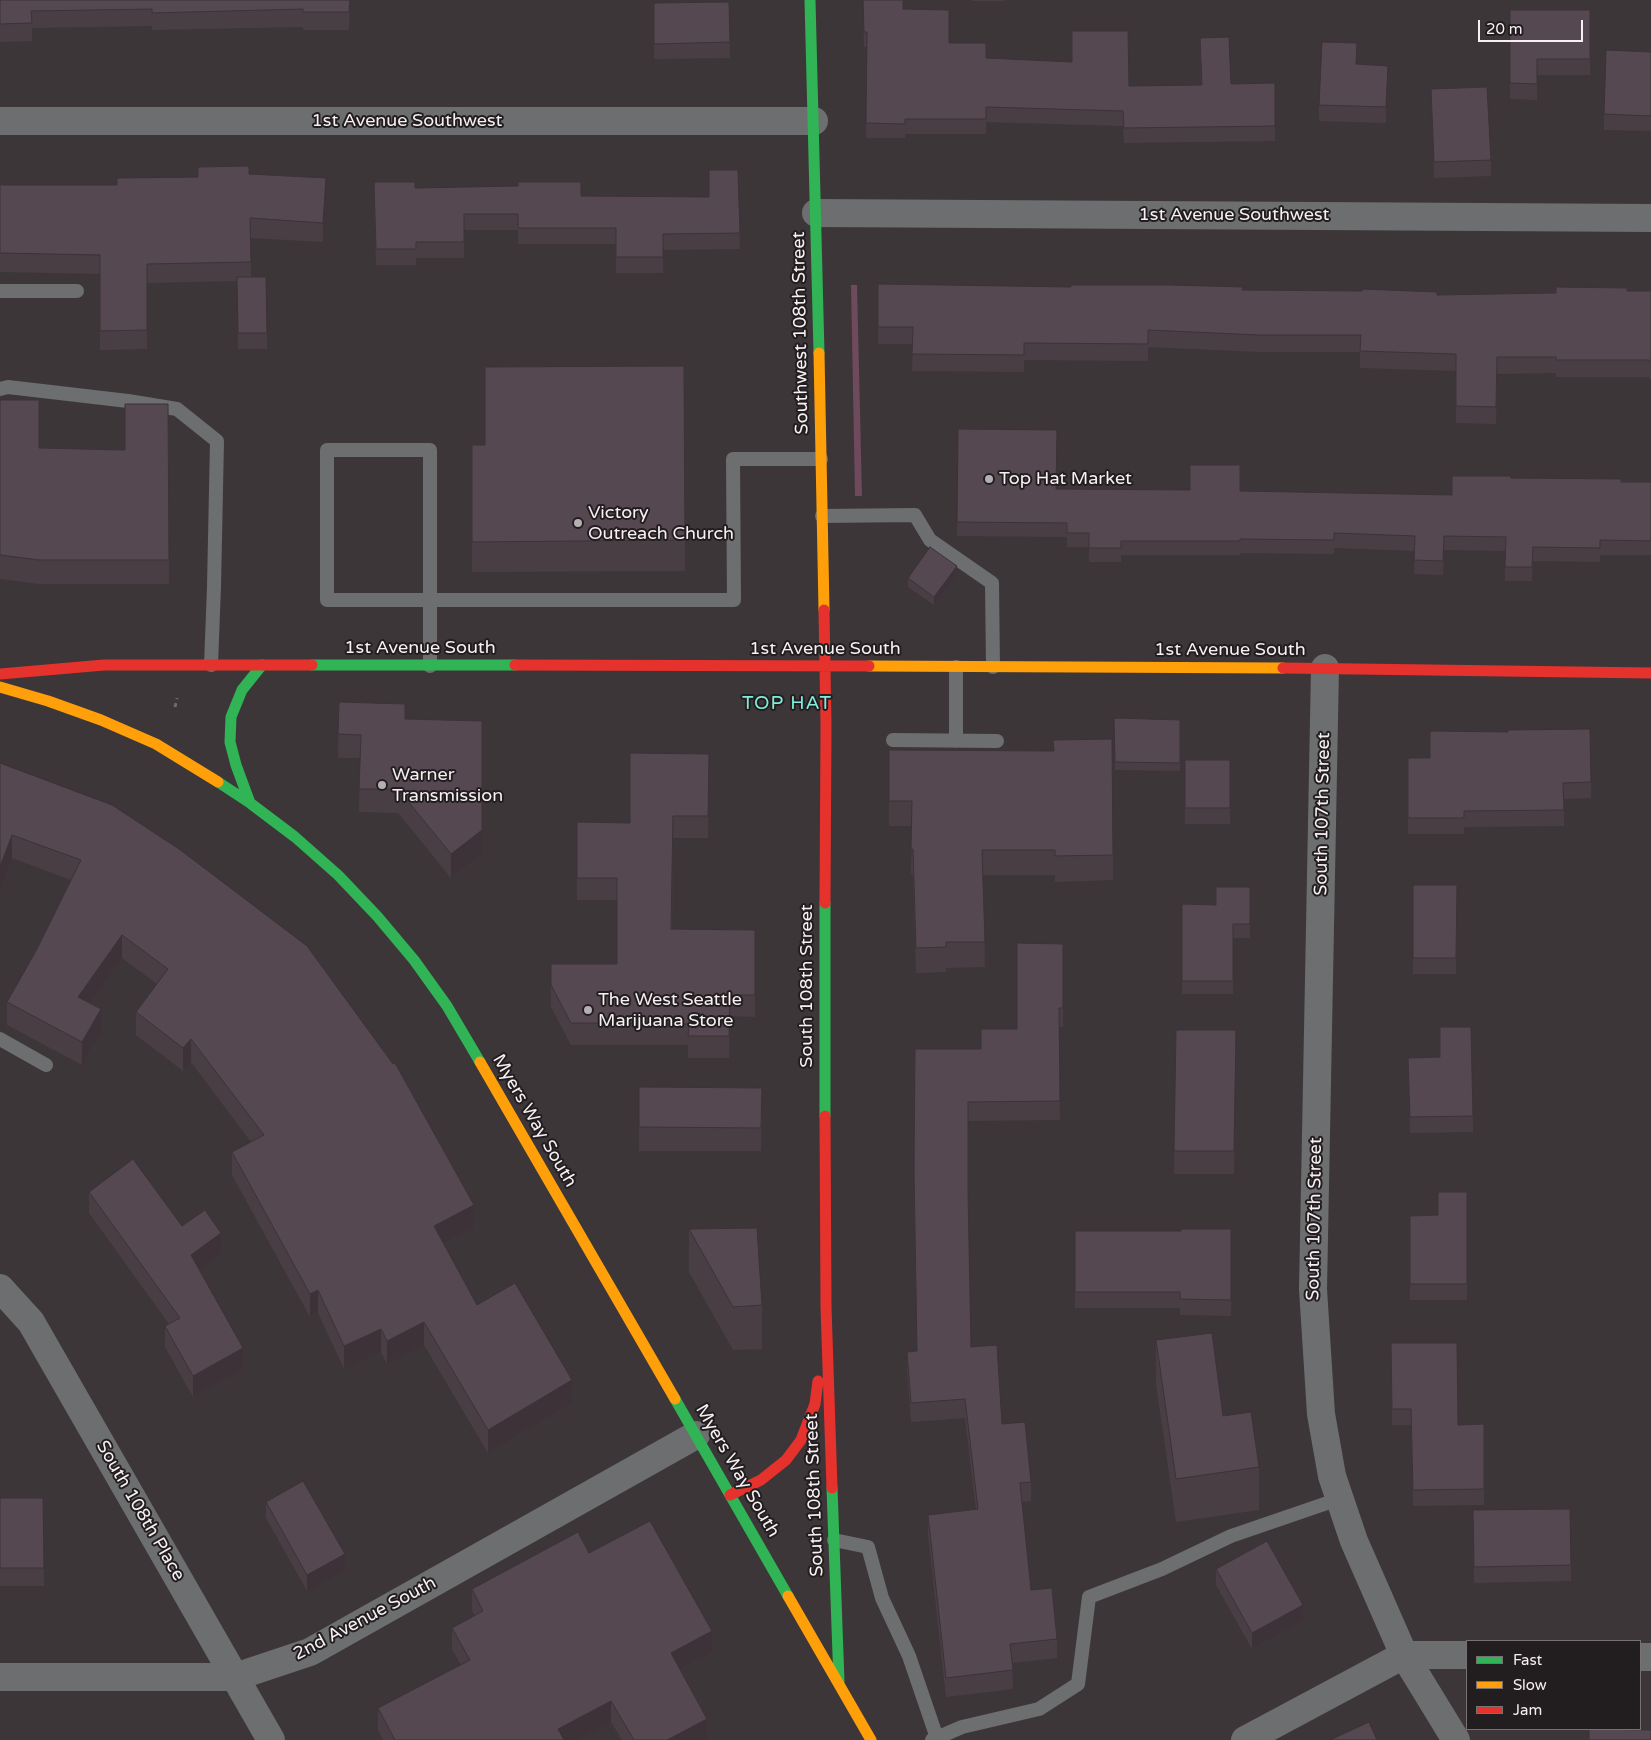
<!DOCTYPE html>
<html>
<head>
<meta charset="utf-8">
<style>
	body { margin:0 }
	#map { position:relative; width:1651px; height:1740px; overflow:hidden; background:#3c3639; font-family:"Varela Round",sans-serif }
	canvas { display:block }
	.legend { position:absolute; left:1466px; top:1640px; width:175px; height:90px; box-sizing:border-box; background:#221d1f; border:1px solid #777174; margin:0; padding:6px 9px; list-style:none; font-size:15px; color:#f7f0f3 }
	.legend li { display:flex; align-items:center; gap:10px; height:25px }
	.legend b { width:25px; border:1px solid #777174 }
	.scale { position:absolute; left:1478px; top:20px; width:105px; height:22px; box-sizing:border-box; border:2px solid #f7f0f3; border-top:0; padding-left:6px; font-size:15px; line-height:18px; white-space:nowrap; color:#f7f0f3; -webkit-text-stroke:4px #221d1f; paint-order:stroke }
</style>
</head>
<body>
<div id="map">
<canvas width="1651" height="1740"></canvas>
<ul class="legend">
<li><b style="height:6px;background:#30b455"></b>Fast</li>
<li><b style="height:6px;background:#ff9f0a"></b>Slow</li>
<li><b style="height:6px;background:#e5322d"></b>Jam</li>
</ul>
<div class="scale">20 m</div>
</div>
<script>
const c = document.querySelector('canvas').getContext('2d');
c.lineJoin = 'round';
function paint(path, color) { c.fillStyle = color; c.fill(path, 'evenodd'); }
const toPath = rows => new Path2D(rows.map(r => 'M' + r).join(''));
function trace(path, color, width, dash) { c.strokeStyle = color; c.lineWidth = width; c.lineCap = dash ? 'butt' : 'round'; c.setLineDash(dash || []); c.stroke(path); }
function drawText(font, color, halo, rows, align = 'center') {
  c.font = font + ' "Varela Round",sans-serif'; c.lineWidth = 4; c.setLineDash([]); c.textBaseline = 'middle'; c.strokeStyle = halo; c.fillStyle = color; for (const [text, x, y, turn = 0] of rows) {
    c.save(); c.translate(x, y); c.rotate((+turn || 0) * Math.PI / 180); c.textAlign = isNaN(turn) ? turn : align; if (halo) c.strokeText(text, 0, 0); c.fillText(text, 0, 0); c.restore();
  }
}
paint(toPath([
	[851,285,857,285,862,496,855,496]
]), '#6f495c');
trace(toPath([
	[175,707,177,698]
]), '#6c6c6d', 3, [4, 4]);
trace(toPath([
	[0,291,77,291],
	[0,389,8,387,128,401,177,409,217,441,214,587,211,665],
	[327,450,430,450,430,600,327,600,327,450],
	[822,516,915,515,930,540,992,583,993,667],
	[430,666,430,600,734,600,733,459,821,459],
	[956,667,956,741],
	[893,740,997,741],
	[0,1039,46,1065],
	[834,1540,868,1547,882,1598,909,1656,937,1738],
	[932,1740,962,1727,1039,1709,1078,1684,1089,1597,1162,1569,1231,1536,1339,1499]
]), '#6d6e6f', 14);
trace(toPath([
	[0,121,814,121],
	[816,213,1651,218],
	[1325,668,1313,1289,1321,1414,1332,1476,1354,1541,1404,1655,1456,1740],
	[0,1288,31,1322,271,1740],
	[1640,1657,1651,1657],
	[0,1677,235,1677,310,1652,696,1435],
	[1245,1740,1404,1655,1467,1655]
]), '#6d6e6f', 28);
trace(toPath([
	[810,0,819,353],
	[312,665,515,665],
	[218,782,250,803,295,837,338,875,377,916,414,960,447,1006,480,1062],
	[250,803,236,765,230,742,231,717,242,690,262,665],
	[825,1116,825,903],
	[675,1399,788,1596],
	[832,1488,839,1682]
]), '#30b455', 11);
trace(toPath([
	[819,353,824,610],
	[869,666,1283,668],
	[0,687,48,701,101,720,156,744,218,782],
	[480,1062,675,1399],
	[788,1596,871,1740]
]), '#ff9f0a', 11);
trace(toPath([
	[824,610,826,725,825,903],
	[515,665,869,666],
	[1283,668,1651,673],
	[0,674,104,665,312,665],
	[825,1116,826,1307,832,1488],
	[730,1495,761,1480,786,1460,801,1440,815,1404,818,1381]
]), '#e5322d', 11);
paint(toPath([
	[0,0,350,0,349,30,303,30,303,27,152,30,152,26,32,28,32,41,0,42],
	[863,0,903,9,949,43,986,58,1129,86,1201,85,1200,38,1231,84,1275,83,1275,141,1124,143,1123,126,986,122,986,134,905,134,905,138,866,138,867,47,864,47],
	[972,0,1005,0,1005,1,972,1],
	[729,2,730,58,654,59,654,3],
	[1510,10,1590,10,1590,75,1537,75,1537,100,1510,99],
	[1651,52,1651,131,1604,130,1604,114],
	[1356,64,1388,82,1386,123,1319,121,1319,105],
	[1431,89,1491,160,1491,176,1434,178],
	[738,170,740,249,663,250,663,273,616,273,616,244,518,244,518,230,464,230,464,258,416,258,416,265,376,265,374,200,415,188,581,196,709,197],
	[249,174,326,198,323,242,251,238,251,277,267,333,267,349,238,349,237,281,147,283,147,349,100,350,100,274,0,272,0,185,117,185,198,177],
	[878,284,1243,290,1437,295,1627,291,1651,291,1651,379,1649,379,1649,377,1556,377,1556,373,1497,374,1496,424,1456,423,1456,371,1360,368,1360,352,1259,352,1148,347,1148,361,1024,360,1024,372,912,371,913,344,878,344],
	[0,400,39,448,125,450,168,404,169,584,39,584,0,579],
	[958,429,1056,489,1452,495,1511,478,1651,482,1651,555,1600,555,1600,562,1533,561,1532,581,1505,581,1505,551,1444,550,1443,575,1414,574,1415,551,1334,548,1334,554,1240,553,1240,555,1121,555,1121,562,1089,562,1089,547,1067,547,1067,537,957,536],
	[472,445,685,540,685,571,472,572],
	[957,574,934,605,908,587,908,578],
	[339,702,405,719,482,854,451,878,398,813,359,812,360,758,338,758],
	[1114,718,1180,720,1180,771,1115,770],
	[889,750,1113,855,1113,880,1055,882,1055,875,983,875,985,967,946,968,946,972,916,973,913,875,911,874,912,826,889,826],
	[709,754,708,838,673,838,672,929,755,930,755,1017,730,1016,729,1058,688,1058,688,1045,571,1045,551,1007,551,964,617,964,617,900,577,900,577,822,630,823],
	[1408,758,1591,782,1591,798,1564,799,1564,826,1464,827,1464,834,1408,834],
	[1185,760,1230,760,1230,824,1185,824],
	[0,763,474,1228,444,1244,477,1305,572,1403,488,1453,424,1345,387,1364,381,1352,344,1369,318,1313,310,1317,232,1175,232,1152,251,1142,191,1062,183,1071,136,1035,136,1012,157,984,122,958,90,1003,101,1032,82,1065,7,1025,7,1002,36,951,71,880,12,858,0,890],
	[1413,885,1457,885,1456,974,1413,974],
	[1250,887,1250,938,1233,938,1233,994,1182,994,1182,904,1216,905],
	[1063,944,1063,1027,1059,1027,1060,1120,968,1121,968,1197,971,1347,1002,1424,1031,1482,1031,1501,1022,1502,1031,1590,1057,1639,1057,1658,1012,1663,1013,1689,946,1697,928,1534,928,1515,976,1510,965,1418,911,1422,907,1371,907,1352,917,1351,914,1189,981,1049,1017,1029],
	[1176,1030,1236,1030,1234,1174,1174,1174],
	[1408,1058,1473,1116,1473,1132,1410,1133],
	[639,1087,762,1088,761,1151,639,1151],
	[89,1192,182,1226,221,1254,199,1270,243,1369,193,1397,165,1347,165,1326,169,1324,89,1213],
	[1438,1192,1467,1192,1467,1300,1410,1300,1410,1216,1438,1215],
	[689,1229,762,1305,762,1349,733,1350,689,1272],
	[1231,1229,1231,1316,1180,1315,1180,1308,1075,1308,1075,1231,1181,1231],
	[1156,1340,1223,1416,1259,1467,1259,1510,1176,1522,1156,1384],
	[1391,1343,1458,1425,1484,1424,1484,1505,1413,1506,1411,1425,1392,1425],
	[0,1498,43,1498,44,1586,0,1586],
	[266,1502,345,1570,307,1591,266,1518],
	[1473,1510,1571,1565,1571,1581,1474,1583],
	[589,1553,712,1653,680,1670,707,1740,622,1740,611,1722,577,1740,383,1740,378,1730,378,1708,461,1665,452,1649,452,1628,475,1616,472,1610,472,1589],
	[1216,1569,1303,1621,1252,1649,1216,1585]
]), '#4a3e45');
paint(toPath([
	[1388,66,1388,82,1386,123,1386,107],
	[326,178,326,198,323,242,323,223],
	[957,566,957,574,934,605,934,597],
	[482,745,482,854,451,878,451,854],
	[12,835,12,858,0,890,0,867],
	[122,935,122,958,78,1020,78,997],
	[101,1009,101,1032,82,1065,82,1042],
	[191,1039,191,1062,183,1071,183,1048],
	[474,1205,474,1228,434,1249,434,1226],
	[221,1233,221,1254,191,1276,191,1255],
	[318,1290,318,1313,310,1317,310,1294],
	[424,1322,424,1345,387,1364,387,1341],
	[381,1329,381,1352,344,1369,344,1346],
	[243,1348,243,1369,193,1397,193,1376],
	[572,1380,572,1403,488,1453,488,1430],
	[345,1554,345,1570,307,1591,307,1575],
	[1303,1605,1303,1621,1252,1649,1252,1633],
	[712,1631,712,1653,671,1674,671,1653],
	[611,1701,611,1722,577,1740,558,1740,558,1729],
	[707,1719,707,1740,667,1740]
]), '#3c3238');
const building = toPath([
	[0,0,350,0,349,12,303,12,303,9,152,13,152,9,31,11,32,23,0,24,0,0],
	[863,0,903,0,903,9,949,10,949,43,986,43,986,58,1072,62,1072,31,1128,31,1129,86,1202,85,1200,38,1229,37,1231,84,1275,83,1275,126,1124,128,1123,111,986,107,986,119,905,119,905,124,866,123,867,32,864,32,863,0],
	[729,2,730,42,654,44,654,3,729,2],
	[1510,10,1590,10,1590,59,1537,59,1537,84,1510,83,1510,10],
	[1322,42,1357,43,1356,64,1388,66,1386,107,1319,105,1322,42],
	[1606,50,1651,52,1651,116,1604,114,1606,50],
	[1487,87,1491,160,1434,162,1431,89,1487,87],
	[249,166,249,174,326,178,323,223,250,218,251,262,147,264,147,330,100,331,100,255,0,253,0,185,117,185,117,178,198,177,198,167,249,166],
	[709,170,738,170,740,233,663,234,663,257,616,257,616,228,518,228,518,214,464,214,464,242,416,242,416,249,376,249,374,184,375,182,415,182,415,188,518,186,518,182,581,182,581,196,709,197,709,170],
	[237,277,266,277,267,333,238,333,237,277],
	[878,284,1071,287,1071,285,1170,285,1243,287,1242,290,1362,291,1362,289,1437,292,1437,295,1556,293,1556,287,1627,288,1627,291,1651,291,1651,362,1649,362,1649,360,1556,360,1556,357,1497,357,1496,407,1456,406,1456,354,1360,351,1361,335,1259,335,1148,330,1148,344,1024,343,1024,355,912,354,913,327,878,327,878,284],
	[684,366,685,540,472,542,472,445,485,445,485,367,684,366],
	[0,400,39,400,39,448,125,450,125,404,168,404,169,560,39,560,0,555,0,400],
	[958,429,1057,430,1056,489,1190,490,1190,465,1240,465,1240,491,1452,495,1452,476,1511,476,1511,478,1621,479,1621,482,1651,482,1651,541,1600,540,1600,548,1533,547,1532,567,1505,567,1506,537,1444,536,1443,561,1414,560,1415,536,1334,533,1334,540,1240,539,1240,541,1121,541,1121,548,1089,548,1089,533,1067,533,1067,523,957,522,958,429],
	[930,547,957,566,934,597,908,578,930,547],
	[339,702,405,704,405,719,482,721,482,830,451,854,398,789,359,789,361,735,338,734,339,702],
	[1114,718,1180,720,1180,763,1115,762,1114,718],
	[1590,729,1591,782,1563,783,1564,810,1464,811,1464,818,1408,818,1408,758,1430,758,1430,731,1508,732,1508,730,1590,729],
	[1112,739,1113,855,1055,856,1055,850,982,850,985,942,946,942,946,947,916,948,913,849,911,849,912,801,889,801,889,750,1054,751,1053,740,1112,739],
	[630,753,709,754,708,816,673,816,671,929,755,930,755,995,730,995,729,1036,688,1036,689,1024,571,1023,551,985,551,964,617,964,617,878,577,878,577,822,630,823,630,753],
	[1185,760,1230,760,1230,808,1185,808,1185,760],
	[0,763,112,805,179,849,307,946,393,1064,395,1063,474,1205,434,1226,477,1305,515,1283,572,1380,488,1430,424,1322,387,1341,381,1329,344,1346,318,1290,310,1294,232,1152,264,1135,191,1039,183,1048,136,1012,168,969,122,935,78,997,101,1009,82,1042,7,1002,36,951,81,860,12,835,0,867,0,763],
	[1413,885,1457,885,1456,958,1413,958,1413,885],
	[1216,887,1250,887,1250,924,1233,924,1233,981,1182,981,1182,904,1216,905,1216,887],
	[1017,943,1063,944,1063,1008,1059,1008,1060,1101,968,1102,968,1191,971,1347,997,1345,1002,1424,1025,1422,1031,1482,1020,1483,1031,1590,1052,1588,1057,1639,1010,1644,1013,1670,946,1678,928,1515,978,1509,965,1399,911,1403,907,1352,917,1351,914,1170,915,1049,981,1049,981,1029,1017,1029,1017,943],
	[1440,1027,1471,1027,1473,1116,1410,1117,1408,1058,1440,1057,1440,1027],
	[1176,1030,1236,1030,1234,1151,1174,1151,1176,1030],
	[639,1087,762,1088,761,1128,639,1127,639,1087],
	[133,1159,182,1226,205,1210,221,1233,191,1255,243,1348,193,1376,165,1326,180,1318,89,1192,133,1159],
	[1438,1192,1467,1192,1467,1284,1410,1284,1410,1216,1438,1215,1438,1192],
	[757,1228,762,1305,733,1307,689,1229,757,1228],
	[1181,1229,1231,1229,1231,1300,1180,1299,1180,1292,1075,1292,1075,1231,1181,1231,1181,1229],
	[1212,1333,1223,1416,1251,1412,1259,1467,1176,1479,1156,1340,1212,1333],
	[1391,1343,1457,1343,1458,1425,1484,1424,1484,1489,1413,1490,1411,1409,1392,1409,1391,1343],
	[303,1481,345,1554,307,1575,266,1502,303,1481],
	[0,1498,43,1498,44,1568,0,1568,0,1498],
	[1570,1509,1571,1565,1474,1567,1473,1510,1570,1509],
	[650,1521,712,1631,671,1653,707,1719,667,1740,634,1740,611,1701,558,1729,564,1740,395,1740,378,1708,470,1660,452,1628,483,1611,472,1589,578,1532,589,1553,650,1521],
	[1267,1541,1303,1605,1252,1633,1216,1569,1267,1541],
	[1369,1722,1377,1740,1330,1740,1369,1722],
	[1589,1729,1651,1730,1651,1740,1589,1740,1589,1729]
]);
paint(building, '#564850');
trace(building, '#3c3238', 1);
for (const [x, y, r, color] of [
	[989,479,5,"#b6afb2"],
	[578,523,5,"#b6afb2"],
	[382,785,5,"#b6afb2"],
	[588,1010,5,"#b6afb2"]
]) { const dot = new Path2D(); dot.arc(x, y, r, 0, 2 * Math.PI); c.fillStyle = color; c.fill(dot); trace(dot, '#221d1f', 2); }
drawText('18px', '#f7f0f3', '#221d1f', [
	["1st Avenue Southwest",407,121],
	["1st Avenue Southwest",1234,215],
	["Southwest 108th Street",801,333,-91],
	["1st Avenue South",420,648],
	["1st Avenue South",825,649],
	["1st Avenue South",1230,650],
	["South 107th Street",1323,814,-89],
	["South 108th Street",807,986,-90],
	["Myers Way South",534,1121,60],
	["South 107th Street",1315,1219,-89],
	["Myers Way South",737,1471,60],
	["South 108th Street",815,1495,-92],
	["South 108th Place",140,1511,60],
	["2nd Avenue South",365,1619,-28]
]);
drawText('18px', '#f7f0f3', '#221d1f', [
	["Top Hat Market",999,479],
	["Victory",588,513],
	["Outreach Church",588,534],
	["Warner",392,775],
	["Transmission",392,796],
	["The West Seattle",598,1000],
	["Marijuana Store",598,1021]
], 'left');
c.letterSpacing = '1px';
drawText('19px', '#83ebdb', '#221d1f', [
	["TOP HAT",787,704]
]);
c.letterSpacing = '0px';
</script>
</body>
</html>
